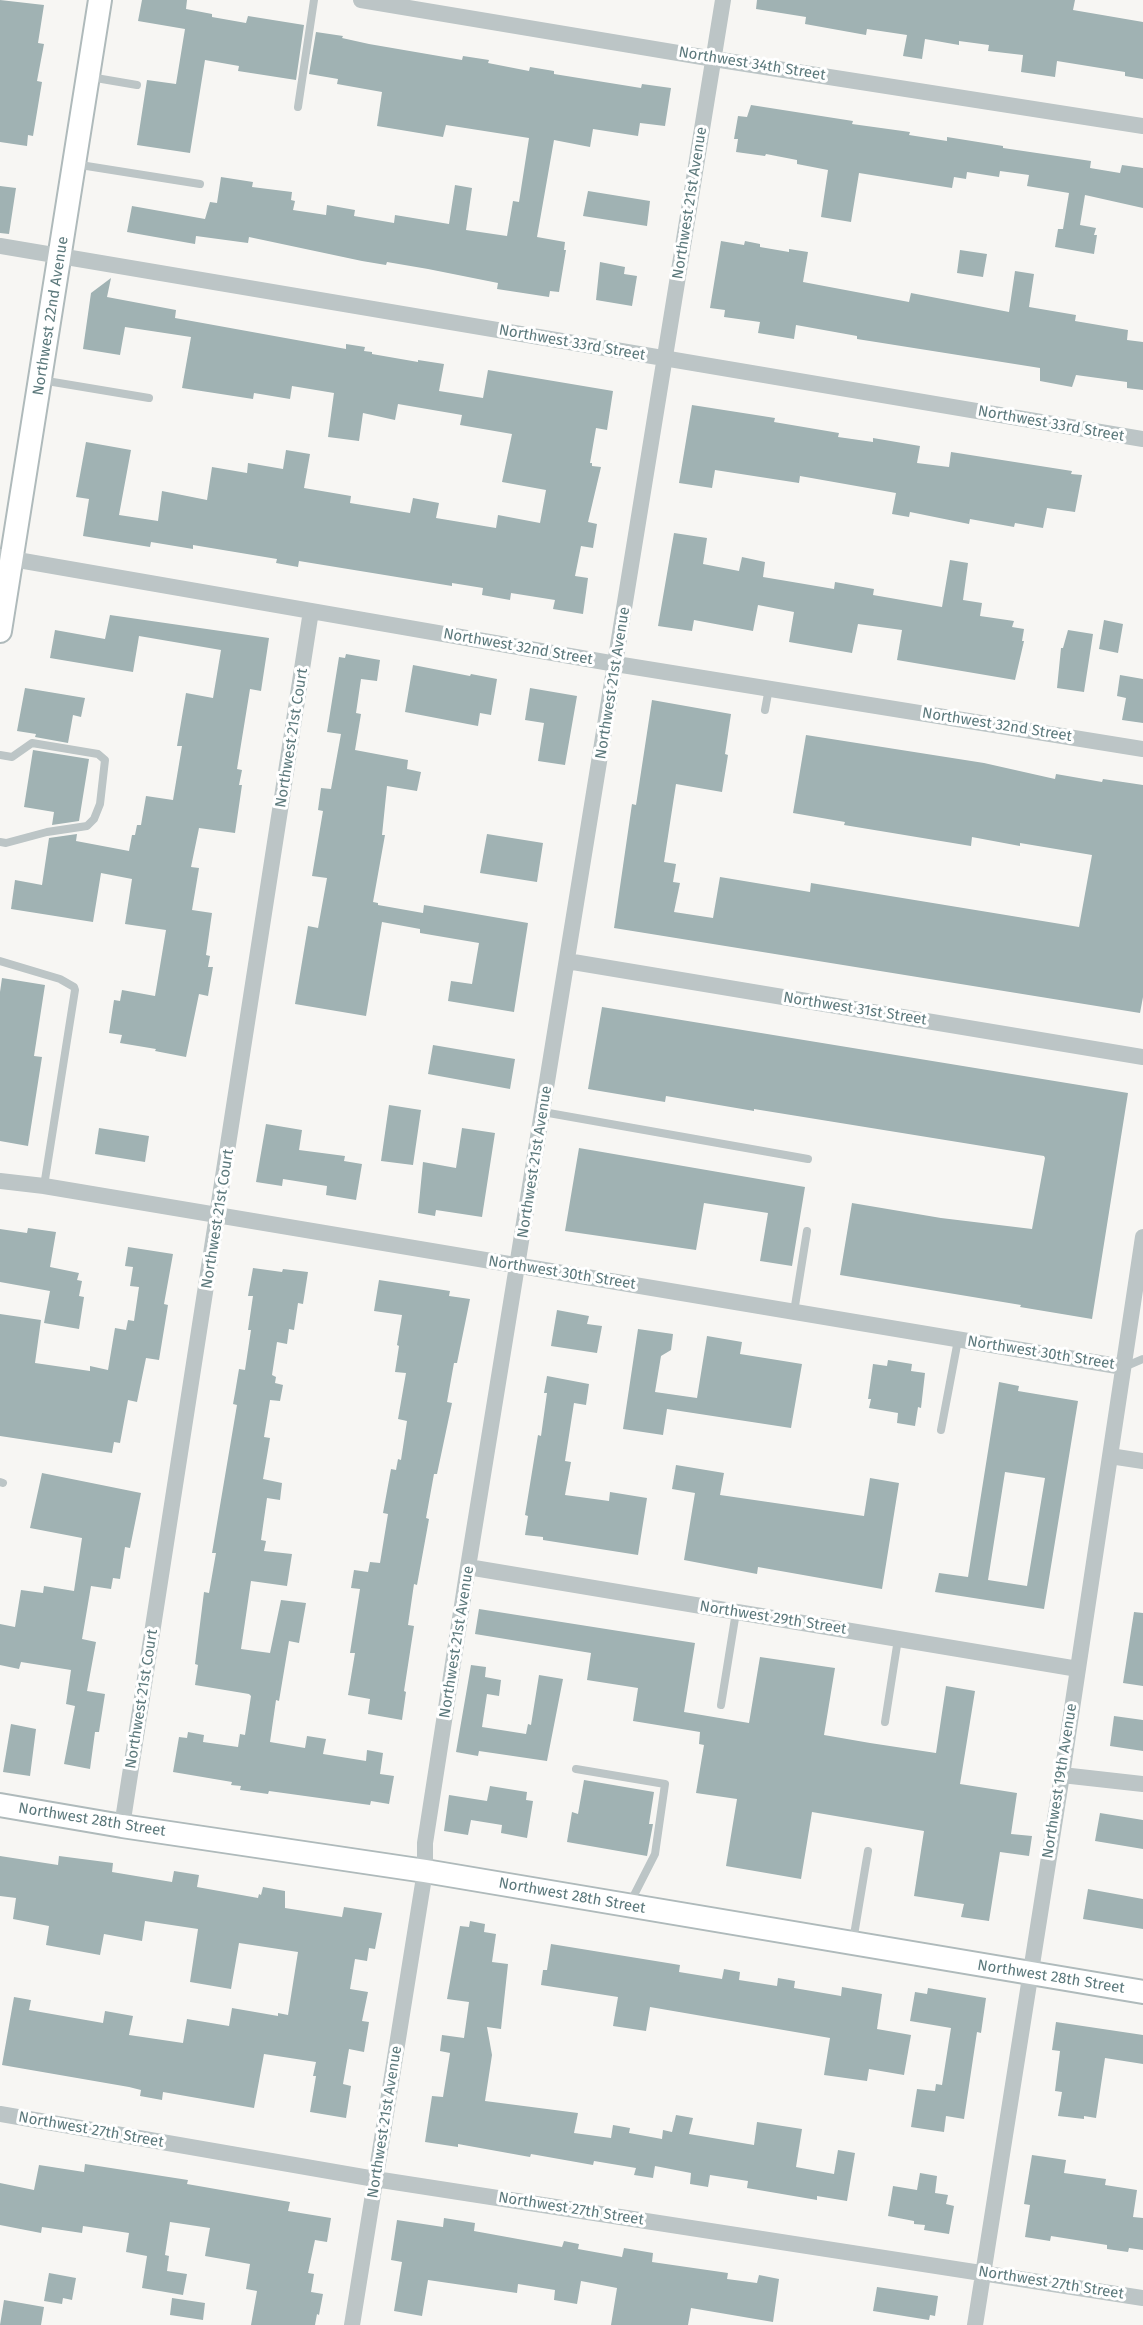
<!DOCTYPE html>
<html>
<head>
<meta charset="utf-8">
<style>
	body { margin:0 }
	canvas { display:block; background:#f7f6f3 }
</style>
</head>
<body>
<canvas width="1143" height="2325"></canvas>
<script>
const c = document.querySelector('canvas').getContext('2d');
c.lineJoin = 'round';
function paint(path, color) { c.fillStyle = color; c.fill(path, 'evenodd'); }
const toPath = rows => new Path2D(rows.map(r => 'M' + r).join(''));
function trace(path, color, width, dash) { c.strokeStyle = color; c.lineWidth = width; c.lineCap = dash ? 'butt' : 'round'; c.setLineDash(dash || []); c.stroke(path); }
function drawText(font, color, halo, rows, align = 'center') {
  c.font = font + ' "Fira Sans",sans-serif'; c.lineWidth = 6; c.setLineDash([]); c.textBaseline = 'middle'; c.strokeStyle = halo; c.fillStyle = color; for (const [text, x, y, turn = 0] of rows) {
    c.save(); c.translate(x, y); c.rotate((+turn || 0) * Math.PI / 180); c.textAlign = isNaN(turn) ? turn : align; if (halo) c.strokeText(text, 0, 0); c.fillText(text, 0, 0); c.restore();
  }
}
paint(toPath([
	[0,0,44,5,38,43,44,44,37,81,42,82,33,136,28,135,27,146,0,142],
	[142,0,187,0,186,9,212,14,212,17,246,23,248,16,304,25,296,80,238,71,239,66,205,60,190,153,137,145,147,80,176,84,185,29,138,21],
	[757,0,1075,0,1073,10,1143,22,1143,79,1125,76,1125,72,1057,61,1055,77,1021,72,1023,55,988,51,989,45,959,41,959,45,925,39,922,59,903,56,907,35,867,29,866,35,805,24,806,17,756,9],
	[316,32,343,36,342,38,369,44,462,60,463,56,489,60,488,63,529,71,530,67,554,71,554,74,641,88,642,84,671,88,665,126,640,123,638,136,593,129,590,147,554,140,537,237,565,242,564,250,566,250,559,292,550,291,549,297,497,289,498,283,428,269,387,262,386,265,362,261,249,237,248,243,196,236,195,244,127,232,132,206,205,219,210,202,217,203,221,177,253,182,252,187,292,192,291,200,295,201,293,210,326,215,327,205,355,210,354,216,394,223,395,215,449,224,455,185,472,188,466,230,507,236,513,201,519,202,529,138,446,125,443,137,377,126,382,92,337,84,338,79,309,74],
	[751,105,853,121,852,124,910,132,909,135,947,141,947,137,1003,146,1003,148,1091,161,1090,168,1120,173,1122,165,1143,168,1143,208,1085,195,1080,225,1096,228,1094,235,1097,235,1094,254,1055,247,1058,229,1063,229,1069,193,1027,186,1029,175,1000,171,999,177,967,172,966,179,954,177,952,188,859,173,851,222,821,217,828,170,797,164,797,160,766,154,765,156,736,152,738,139,734,139,738,116,747,117],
	[0,186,16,188,9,234,0,233],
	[588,191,650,201,647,226,583,216],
	[721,241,744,245,745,241,760,244,760,247,789,252,789,249,808,252,803,282,909,302,911,293,1009,312,1015,271,1034,274,1029,307,1076,315,1075,321,1128,330,1127,340,1143,342,1143,390,1127,388,1127,382,1076,375,1072,387,1040,381,1040,368,857,339,857,336,796,325,794,339,758,333,760,322,724,317,725,310,710,308],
	[960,250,987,254,983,277,957,273],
	[600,262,625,267,624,274,637,276,632,306,596,300],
	[111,278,107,297,176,310,175,318,346,349,346,344,365,347,364,351,372,352,372,354,418,362,418,360,444,364,439,391,483,398,488,370,613,391,607,430,596,428,590,463,592,463,592,466,601,467,588,522,597,524,593,548,581,546,575,576,588,578,583,614,553,609,555,600,511,593,510,600,482,595,483,588,452,583,452,586,299,561,298,567,276,563,277,559,193,545,193,549,151,542,150,547,83,536,89,499,76,497,86,442,131,450,119,515,158,521,162,491,207,500,212,467,247,473,248,463,283,469,286,450,310,454,304,488,351,496,350,503,410,513,413,498,439,503,436,518,496,528,498,515,540,523,546,490,502,482,512,434,460,425,462,415,398,404,395,420,363,413,359,441,328,437,334,393,292,386,290,399,254,393,253,399,182,388,191,337,125,327,120,355,83,349,91,293],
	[692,405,775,418,774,422,839,433,838,437,873,442,873,438,920,446,917,463,949,467,951,452,1072,471,1071,474,1082,475,1075,512,1047,508,1043,528,1015,523,1014,527,970,519,969,524,910,512,909,517,892,514,896,493,800,476,799,483,715,470,712,488,679,483],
	[674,533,707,538,703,564,739,571,742,557,765,562,763,577,834,589,835,582,874,589,873,595,942,607,950,560,968,563,963,600,982,603,980,616,1014,621,1012,627,1024,629,1022,641,1024,641,1015,680,897,660,902,630,858,624,852,653,789,642,794,612,758,605,753,631,694,620,692,631,658,626],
	[110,615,269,638,261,691,250,689,237,769,242,770,239,785,242,785,235,833,199,828,191,867,199,868,192,910,212,913,206,955,210,956,208,967,213,967,208,996,199,994,186,1057,155,1051,156,1049,120,1043,122,1035,109,1033,114,1000,120,1001,122,990,155,996,166,930,125,924,132,879,101,873,93,922,11,909,15,880,42,885,49,838,77,834,76,841,129,851,132,835,135,835,137,825,141,825,146,796,173,800,182,746,177,746,186,693,213,698,221,650,139,636,133,672,50,658,55,630,105,639],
	[1104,620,1123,624,1118,653,1099,649],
	[1068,630,1093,634,1084,692,1057,688,1061,648,1063,648],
	[346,654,380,660,377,681,361,679,356,713,361,714,355,750,408,760,407,769,421,772,417,791,387,786,382,835,385,835,373,902,378,903,378,905,423,913,424,905,528,923,514,1012,448,1001,451,981,472,984,479,943,420,933,420,929,382,922,366,1016,295,1004,308,926,318,928,327,878,312,876,323,811,318,810,321,788,331,789,341,734,327,732,339,657,345,658],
	[413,665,470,676,471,674,497,679,491,715,480,713,478,726,405,712],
	[1120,675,1143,679,1143,723,1122,720,1126,698,1117,696],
	[25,688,85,698,81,717,73,715,68,743,35,737,36,734,17,731],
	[530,688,577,696,565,765,538,761,544,723,525,720],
	[652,700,731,714,725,754,728,755,722,792,676,784,664,862,676,864,673,882,680,883,674,912,713,918,720,877,810,892,811,883,1079,927,1092,855,1020,843,1020,846,972,837,971,846,844,825,845,822,793,813,806,735,984,763,1055,779,1056,774,1102,782,1103,779,1143,785,1143,997,1140,1013,614,928,632,804,636,805],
	[33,750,89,759,79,821,52,825,54,812,24,807],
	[487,834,543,843,537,882,480,873],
	[2,978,45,985,34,1056,42,1057,28,1146,0,1141,0,992],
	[602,1007,1128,1093,1092,1319,1020,1307,1021,1305,840,1275,852,1203,941,1218,1032,1229,1045,1158,1044,1156,754,1109,754,1111,666,1096,665,1102,588,1089],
	[433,1045,515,1059,510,1089,428,1074],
	[389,1105,421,1110,413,1165,381,1161],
	[266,1124,302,1130,299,1150,345,1156,344,1161,362,1164,356,1200,326,1195,327,1186,283,1179,282,1186,256,1182],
	[99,1128,149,1136,145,1162,95,1154],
	[462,1128,495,1133,482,1217,436,1210,435,1216,418,1213,423,1162,456,1168],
	[579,1148,805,1187,792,1266,760,1261,768,1213,704,1203,696,1250,565,1231],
	[28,1228,56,1232,50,1267,79,1273,77,1280,82,1281,79,1296,84,1297,79,1329,44,1323,50,1291,0,1282,0,1229,27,1233],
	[128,1247,173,1254,164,1304,168,1305,159,1360,146,1358,137,1402,128,1400,120,1443,114,1442,112,1453,0,1436,0,1314,41,1320,35,1363,90,1371,90,1366,108,1370,115,1328,126,1330,128,1320,134,1321,139,1287,130,1286,133,1267,125,1266],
	[253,1268,282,1272,283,1269,308,1272,303,1304,298,1303,294,1330,289,1329,287,1344,277,1342,272,1375,276,1377,275,1383,283,1385,280,1401,270,1400,264,1437,270,1438,263,1479,282,1483,280,1500,267,1498,261,1540,266,1541,264,1551,292,1554,287,1586,251,1581,241,1649,270,1653,281,1600,306,1603,299,1643,289,1641,279,1701,276,1700,270,1742,305,1748,307,1736,326,1739,323,1754,366,1761,367,1750,383,1753,380,1774,394,1776,389,1804,371,1801,370,1805,269,1791,268,1794,240,1790,241,1786,231,1785,232,1782,173,1772,179,1737,187,1738,188,1732,204,1735,203,1742,238,1747,240,1734,245,1735,251,1696,249,1694,195,1685,198,1665,195,1664,204,1592,209,1593,216,1553,212,1553,237,1405,233,1404,235,1393,239,1369,245,1370,251,1330,248,1330,253,1296,248,1296],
	[379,1280,450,1291,449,1296,470,1299,457,1363,454,1363,447,1402,452,1403,437,1474,434,1474,426,1518,429,1519,417,1585,414,1584,408,1625,414,1626,404,1691,406,1692,402,1720,368,1714,370,1699,348,1695,355,1653,350,1653,360,1589,351,1588,354,1570,368,1572,370,1562,380,1563,388,1514,383,1513,391,1469,396,1470,398,1459,401,1460,407,1421,398,1419,406,1373,395,1372,399,1346,397,1345,402,1315,374,1311],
	[557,1310,589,1316,587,1324,602,1326,597,1353,551,1346],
	[638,1329,673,1334,671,1350,661,1356,655,1392,697,1398,707,1336,742,1342,740,1354,802,1364,791,1428,667,1409,663,1435,623,1429],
	[888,1360,912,1364,911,1371,925,1373,921,1408,918,1407,915,1426,897,1423,898,1413,869,1408,871,1399,868,1399,873,1364,887,1366],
	[547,1376,589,1384,586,1405,574,1403,565,1461,571,1462,565,1495,609,1501,610,1492,647,1498,638,1555,543,1540,543,1537,525,1535,528,1516,525,1515,538,1435,541,1436,547,1393,544,1393],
	[999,1382,1019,1386,1018,1391,1078,1401,1044,1609,935,1592,939,1573,968,1577],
	[1005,1472,1045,1478,1027,1586,988,1580],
	[676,1465,724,1473,720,1495,864,1516,870,1478,899,1483,882,1589,758,1567,757,1574,684,1560,695,1493,672,1489],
	[42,1473,141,1493,130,1548,125,1547,120,1579,113,1578,111,1589,91,1586,82,1639,96,1642,87,1691,105,1694,99,1732,95,1732,90,1769,64,1764,75,1706,66,1704,71,1670,21,1662,19,1669,0,1665,0,1624,15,1627,21,1590,43,1593,44,1586,74,1591,82,1538,30,1528],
	[479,1609,695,1643,684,1712,749,1723,760,1657,835,1668,824,1735,870,1743,936,1753,946,1686,975,1691,960,1784,1017,1793,1011,1834,1032,1836,1029,1856,1000,1852,989,1921,961,1917,964,1904,914,1896,924,1831,812,1812,801,1879,726,1866,737,1799,696,1793,704,1745,699,1744,700,1732,633,1721,638,1688,587,1680,591,1653,475,1634],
	[1134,1612,1143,1613,1143,1686,1123,1683],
	[471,1665,486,1667,485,1677,501,1680,499,1696,487,1694,482,1727,526,1734,528,1724,531,1725,539,1675,563,1679,547,1761,479,1751,478,1756,456,1752],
	[1114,1716,1143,1720,1143,1751,1110,1746],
	[11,1724,36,1729,30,1776,3,1772],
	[584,1780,654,1792,649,1824,653,1824,647,1856,567,1842,572,1812,578,1814],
	[490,1786,527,1792,526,1800,533,1801,527,1838,501,1833,502,1825,471,1820,468,1835,444,1831,449,1795,487,1801],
	[1100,1813,1143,1820,1143,1849,1095,1841],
	[0,1856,58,1865,59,1856,113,1863,112,1872,172,1882,174,1871,199,1875,197,1887,258,1898,259,1894,261,1895,263,1887,285,1891,285,1908,342,1917,344,1907,382,1913,375,1949,369,1948,367,1961,355,1959,350,1989,368,1992,362,2021,369,2022,364,2052,349,2049,343,2084,351,2086,346,2118,310,2112,316,2076,313,2076,316,2062,264,2054,254,2108,163,2092,162,2100,140,2096,141,2090,129,2087,2,2065,14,1997,31,2000,29,2010,103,2023,105,2011,133,2016,129,2035,183,2043,187,2019,229,2026,232,2008,278,2016,278,2013,288,2015,298,1952,239,1943,231,1989,190,1982,198,1929,145,1921,142,1941,104,1934,100,1955,46,1945,49,1926,13,1919,16,1898,0,1896],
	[1088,1889,1143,1899,1143,1929,1083,1919],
	[470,1921,485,1924,484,1932,496,1934,492,1962,508,1964,501,2029,487,2027,492,2055,485,2101,578,2113,574,2133,611,2138,613,2125,630,2128,629,2133,662,2139,663,2130,672,2132,676,2115,693,2118,689,2134,754,2145,757,2122,802,2129,796,2167,834,2174,838,2150,855,2153,847,2201,817,2196,817,2200,747,2188,748,2181,710,2175,708,2187,690,2184,691,2173,655,2166,653,2178,634,2175,636,2168,594,2161,593,2165,531,2154,530,2157,458,2144,458,2147,425,2142,432,2096,443,2097,450,2053,440,2051,442,2035,464,2038,469,2002,447,1999,460,1926,469,1927],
	[551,1944,680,1965,679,1972,722,1979,724,1969,740,1972,739,1980,777,1986,778,1978,795,1981,794,1988,841,1996,842,1987,882,1994,877,2029,911,2035,904,2075,869,2069,867,2081,824,2075,830,2038,650,2007,646,2031,613,2026,618,1997,541,1985,543,1970,547,1970],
	[928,1988,986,1998,981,2033,977,2032,964,2119,946,2116,944,2132,911,2127,917,2089,935,2091,936,2084,942,2085,951,2028,910,2021,915,1992,927,1994],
	[1056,2022,1143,2035,1143,2064,1105,2058,1096,2118,1084,2116,1084,2119,1058,2116,1062,2092,1055,2091,1060,2051,1052,2050],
	[1032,2155,1066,2160,1064,2173,1106,2179,1105,2185,1137,2190,1133,2217,1143,2218,1143,2250,1129,2248,1128,2252,1107,2249,1107,2245,1051,2236,1050,2241,1025,2237,1030,2205,1024,2204],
	[85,2164,188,2180,187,2184,290,2202,288,2211,331,2218,327,2242,315,2240,308,2273,314,2274,311,2292,323,2294,319,2315,317,2314,315,2325,251,2325,257,2291,246,2289,250,2264,205,2256,210,2228,170,2222,165,2255,169,2256,167,2271,187,2274,183,2295,142,2288,147,2256,126,2252,129,2233,83,2226,82,2233,42,2227,41,2233,0,2225,0,2183,34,2190,39,2165,84,2172],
	[920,2173,937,2176,935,2193,948,2195,946,2204,954,2206,949,2234,924,2230,925,2225,914,2224,914,2221,888,2216,893,2186,917,2190],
	[444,2218,475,2223,474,2231,562,2247,564,2241,579,2244,578,2249,622,2257,624,2248,653,2253,652,2262,728,2273,727,2279,757,2283,759,2275,779,2279,773,2322,691,2308,688,2325,611,2325,617,2288,581,2281,577,2304,554,2300,555,2290,518,2284,517,2293,428,2280,422,2316,394,2311,402,2262,391,2260,397,2220,443,2227],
	[49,2273,76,2278,72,2300,63,2298,62,2304,44,2301],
	[877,2287,938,2296,935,2316,930,2315,929,2320,873,2311],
	[172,2298,205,2303,203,2320,170,2315],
	[4,2300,44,2307,41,2325,0,2325]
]), '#a0b2b3');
const secondary = toPath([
	[0,631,100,0],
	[0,1805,122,1826,425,1871,1143,1992]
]);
trace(secondary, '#afbabb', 26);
trace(toPath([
	[90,77,137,85],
	[298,107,314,0],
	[74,164,200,184],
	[41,380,149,398],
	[765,710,769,688],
	[0,755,12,757,32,743,98,754,105,760,100,804,94,819,87,826,47,832,6,843,0,842],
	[0,961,60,979,74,987,75,990,44,1186],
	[543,1112,808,1159],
	[794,1312,807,1231],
	[1124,1367,1143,1359],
	[941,1430,958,1340],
	[0,1482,3,1483],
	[721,1705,736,1612],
	[885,1722,898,1639],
	[576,1769,665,1784,655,1854,630,1903],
	[853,1941,868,1851]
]), '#bcc5c6', 8);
trace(toPath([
	[361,0,714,59,1143,126],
	[0,246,1143,439],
	[0,557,616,664,1143,749],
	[567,961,1143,1057],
	[0,1181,44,1186,1123,1367],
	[1110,1456,1143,1461],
	[468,1567,1078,1669],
	[1062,1775,1143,1784],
	[122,1826,311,611],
	[0,2114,375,2179,1143,2298],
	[352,2325,425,1871,425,1843,468,1567,723,0],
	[975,2325,1062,1775,1143,1237]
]), '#bcc5c6', 16);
trace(secondary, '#fff', 22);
drawText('15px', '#5b787b', '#fff', [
	["Northwest 34th Street",752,64,9],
	["Northwest 21st Avenue",690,203,-81],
	["Northwest 22nd Avenue",51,316,-81],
	["Northwest 33rd Street",572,343,10],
	["Northwest 33rd Street",1051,424,10],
	["Northwest 32nd Street",518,647,10],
	["Northwest 21st Avenue",613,683,-81],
	["Northwest 32nd Street",997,725,9],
	["Northwest 21st Court",292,738,-81],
	["Northwest 31st Street",855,1009,9],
	["Northwest 21st Avenue",535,1162,-81],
	["Northwest 21st Court",218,1219,-81],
	["Northwest 30th Street",562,1273,9],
	["Northwest 30th Street",1041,1353,9],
	["Northwest 29th Street",773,1618,9],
	["Northwest 21st Avenue",457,1642,-81],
	["Northwest 21st Court",142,1699,-81],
	["Northwest 19th Avenue",1060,1781,-81],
	["Northwest 28th Street",92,1820,9],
	["Northwest 28th Street",572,1896,10],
	["Northwest 28th Street",1051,1977,9],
	["Northwest 21st Avenue",385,2122,-81],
	["Northwest 27th Street",91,2130,10],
	["Northwest 27th Street",571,2209,9],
	["Northwest 27th Street",1051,2283,9]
]);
</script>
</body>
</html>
